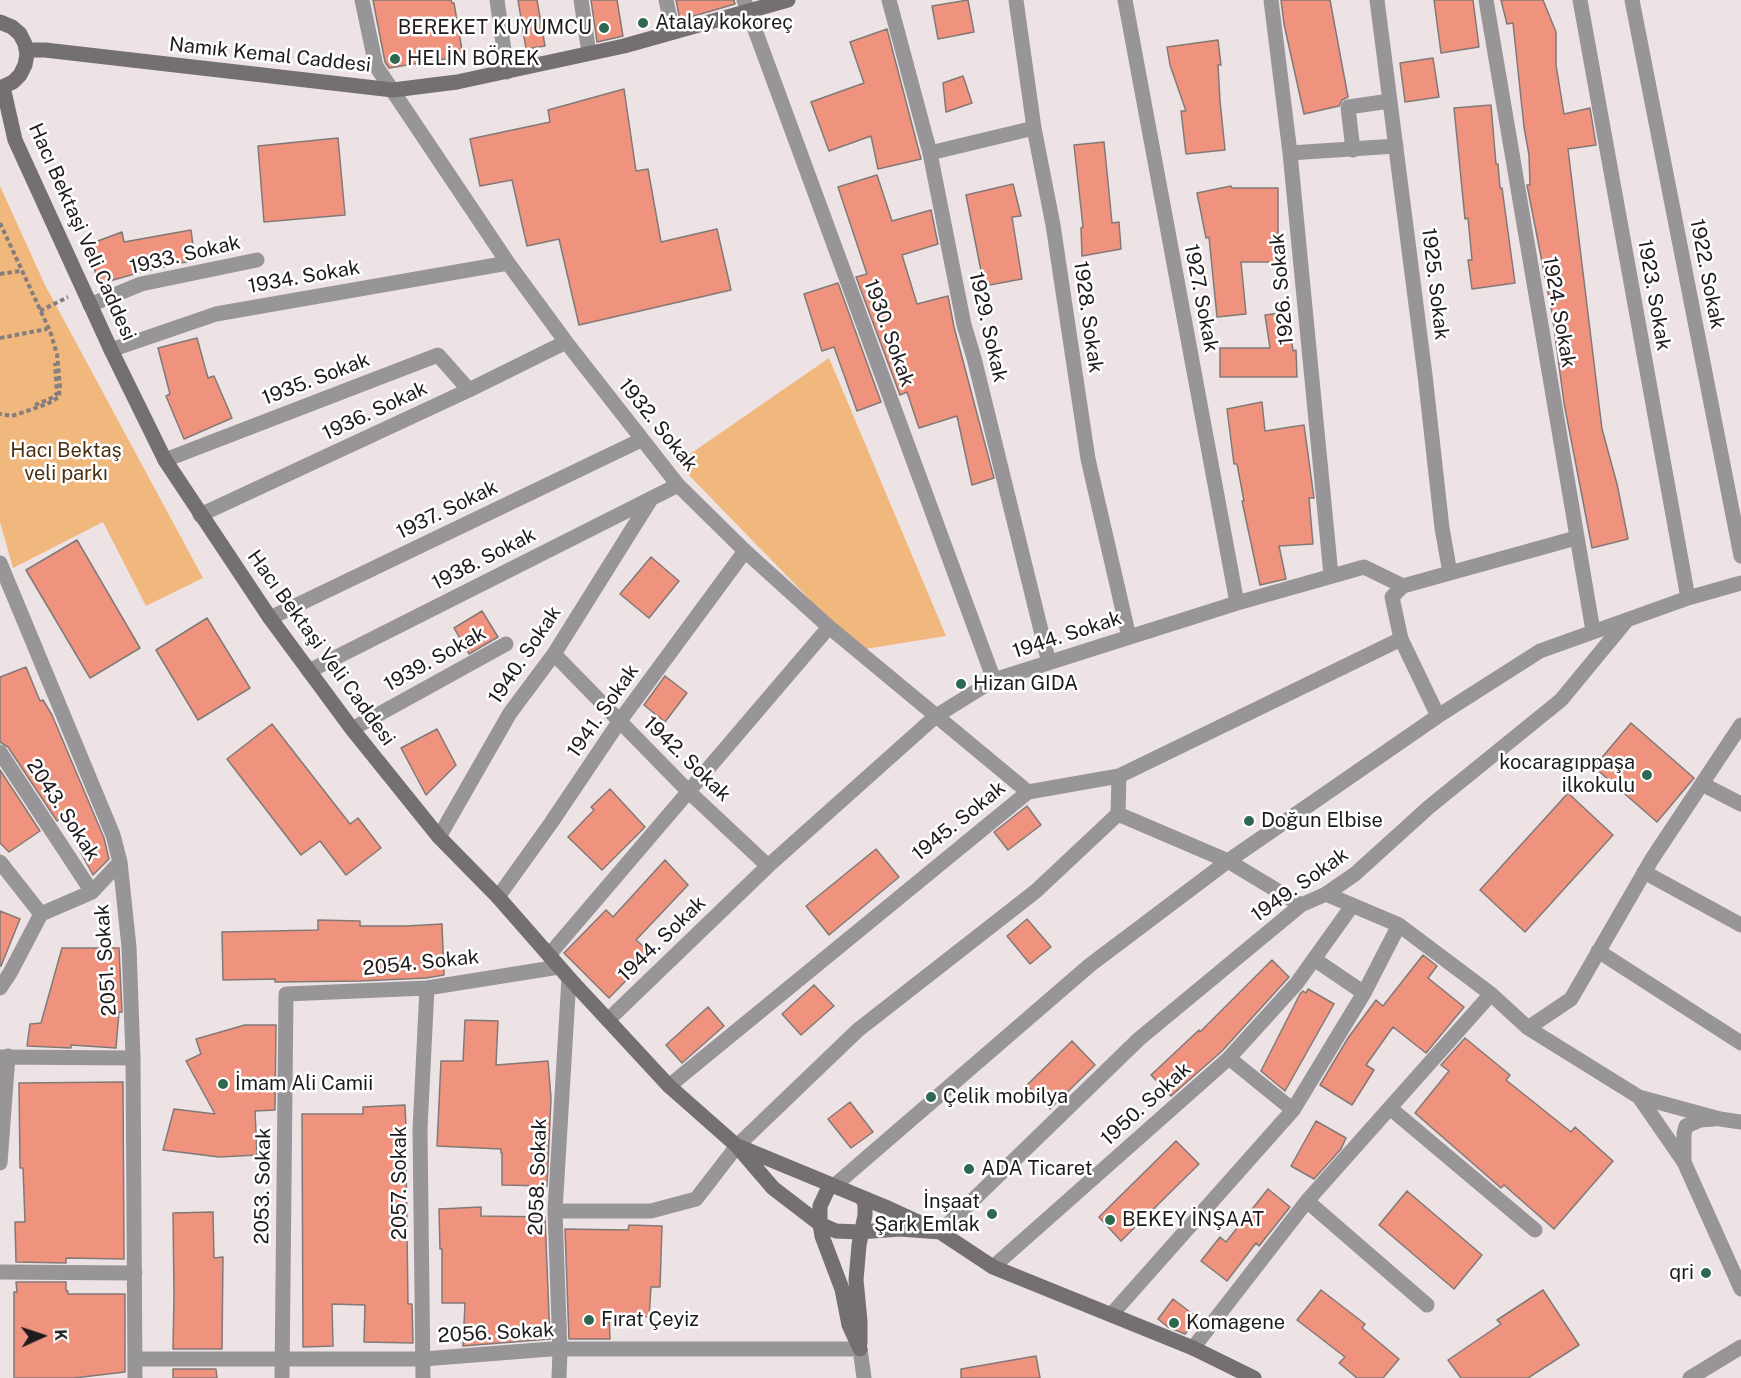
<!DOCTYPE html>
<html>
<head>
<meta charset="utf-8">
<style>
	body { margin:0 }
	#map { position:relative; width:1741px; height:1378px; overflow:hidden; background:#ede3e5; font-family:"Public Sans",sans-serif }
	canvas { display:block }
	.north { position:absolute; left:12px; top:1306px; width:60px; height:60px; -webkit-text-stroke:4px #fff; paint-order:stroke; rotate:87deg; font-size:16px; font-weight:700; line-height:24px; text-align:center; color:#1f1b1c }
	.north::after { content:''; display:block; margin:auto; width:21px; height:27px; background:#1f1b1c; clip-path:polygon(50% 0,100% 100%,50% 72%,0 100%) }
</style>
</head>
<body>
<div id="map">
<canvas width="1741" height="1378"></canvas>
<div class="north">K</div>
</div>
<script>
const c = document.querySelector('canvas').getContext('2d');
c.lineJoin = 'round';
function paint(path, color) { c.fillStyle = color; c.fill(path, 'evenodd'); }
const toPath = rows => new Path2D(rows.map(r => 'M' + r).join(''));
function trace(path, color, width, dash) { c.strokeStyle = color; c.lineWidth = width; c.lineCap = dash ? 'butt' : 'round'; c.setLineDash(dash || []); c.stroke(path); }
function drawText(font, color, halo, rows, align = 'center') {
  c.font = font + ' "Public Sans",sans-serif'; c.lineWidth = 5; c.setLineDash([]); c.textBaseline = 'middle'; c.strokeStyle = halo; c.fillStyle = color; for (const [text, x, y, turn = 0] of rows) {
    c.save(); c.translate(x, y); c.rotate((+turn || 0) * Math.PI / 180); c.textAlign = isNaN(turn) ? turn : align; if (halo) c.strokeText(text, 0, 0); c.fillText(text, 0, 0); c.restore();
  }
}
paint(toPath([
	[0,186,45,285,203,578,146,606,103,522,13,568,0,522],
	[829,358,946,636,859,650,677,463]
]), '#f1b87e');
const building = toPath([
	[373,0,451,0,452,3,454,3,463,56,389,68,385,62,373,0],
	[518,0,537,0,545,46,526,49,518,0],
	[591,0,617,0,623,36,597,42,591,0],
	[676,0,734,0,735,4,680,20,676,0],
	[968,0,974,32,938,39,932,6,968,0],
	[1281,0,1330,0,1348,97,1342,100,1339,106,1304,114,1284,24,1281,0],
	[1434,0,1473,0,1479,47,1441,53,1434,0],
	[1501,0,1543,0,1556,32,1556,65,1564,114,1590,108,1596,145,1568,149,1602,429,1617,484,1628,539,1592,548,1564,403,1552,313,1527,185,1530,185,1529,155,1524,127,1513,23,1507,24,1501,0],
	[887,29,921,159,878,169,871,136,829,151,811,102,864,83,850,42,887,29],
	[1218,40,1221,65,1218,65,1220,101,1225,150,1186,154,1181,111,1186,111,1170,65,1167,47,1218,40],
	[1433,58,1439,97,1405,102,1400,63,1433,58],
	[963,76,972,103,946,112,943,83,963,76],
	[624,89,636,171,648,169,661,242,717,229,731,290,579,325,559,239,527,246,512,180,480,186,470,139,550,122,548,110,624,89],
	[1491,105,1496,164,1498,164,1500,188,1502,188,1515,283,1472,289,1468,260,1472,260,1468,218,1465,219,1454,108,1491,105],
	[338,138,345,215,264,222,258,146,338,138],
	[1104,142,1112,223,1119,222,1121,249,1082,256,1081,228,1083,227,1074,145,1104,142],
	[877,175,892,221,931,210,938,244,902,255,917,304,948,296,954,327,994,478,972,485,957,416,919,428,907,392,900,395,856,277,867,274,838,187,877,175],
	[1013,184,1021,216,1012,217,1022,279,984,286,966,195,1013,184],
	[1231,186,1232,188,1278,188,1278,262,1241,262,1246,314,1217,317,1209,237,1206,238,1197,193,1231,186],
	[191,230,195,260,145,271,99,284,87,245,122,232,124,242,191,230],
	[838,283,881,402,857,411,834,347,822,351,804,294,838,283],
	[1288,312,1293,351,1296,350,1297,377,1220,377,1220,348,1270,348,1265,315,1288,312],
	[197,338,208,378,214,376,232,418,184,439,166,396,170,394,158,348,197,338],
	[1262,402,1265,431,1304,425,1314,498,1309,498,1313,544,1279,546,1286,579,1260,585,1242,501,1244,501,1237,464,1234,464,1227,409,1262,402],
	[77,540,140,648,90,678,26,570,77,540],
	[651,557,679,581,649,618,620,594,651,557],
	[482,611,498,637,469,654,454,628,482,611],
	[207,618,250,688,198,720,156,650,207,618],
	[26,667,40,701,43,700,52,715,104,838,109,859,93,875,80,851,83,850,63,817,57,821,8,747,0,742,0,677,26,667],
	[665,676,687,693,665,722,644,705,665,676],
	[1631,723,1694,778,1657,822,1594,767,1631,723],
	[272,724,350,824,358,818,381,848,346,875,320,841,301,855,227,759,272,724],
	[437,729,456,765,426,795,401,748,437,729],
	[0,770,40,831,9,852,0,843,0,770],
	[610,789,645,827,602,870,568,837,594,810,591,807,610,789],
	[1568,793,1613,835,1525,932,1480,890,1568,793],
	[1027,806,1041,825,1008,850,994,832,1027,806],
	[876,849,899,877,829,935,806,906,876,849],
	[665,860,688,885,636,940,652,954,609,998,564,953,606,910,613,917,665,860],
	[0,911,20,919,1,966,0,966,0,911],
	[1027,919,1051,947,1030,964,1007,936,1027,919],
	[318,920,360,921,360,926,406,926,442,924,444,975,426,978,360,981,275,982,275,979,223,980,222,932,318,930,318,920],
	[62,948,119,948,122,1012,119,1012,116,1048,71,1045,71,1048,27,1046,30,1024,41,1023,62,948],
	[1423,955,1437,966,1428,978,1464,1007,1426,1053,1393,1027,1366,1065,1374,1070,1352,1105,1320,1085,1348,1038,1376,1000,1383,1006,1423,955],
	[1272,960,1289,977,1222,1051,1171,1096,1151,1075,1199,1030,1200,1032,1272,960],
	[814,985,834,1006,801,1035,782,1014,814,985],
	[1308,989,1334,1004,1285,1091,1261,1071,1300,994,1303,991,1306,993,1308,989],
	[708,1007,724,1026,682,1063,666,1045,708,1007],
	[465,1020,498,1021,496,1065,548,1061,551,1098,547,1186,502,1185,502,1153,501,1153,501,1149,437,1146,441,1061,463,1061,465,1020],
	[245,1025,276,1025,275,1110,255,1111,257,1155,219,1157,163,1150,174,1109,215,1114,186,1061,201,1054,196,1039,245,1025],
	[1465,1038,1510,1075,1506,1080,1571,1132,1575,1127,1613,1161,1554,1229,1504,1185,1501,1188,1415,1113,1449,1071,1441,1065,1465,1038],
	[1072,1041,1095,1065,1050,1109,1027,1085,1072,1041],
	[123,1082,124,1259,66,1258,66,1263,16,1262,15,1222,25,1222,23,1168,20,1168,19,1083,123,1082],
	[850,1102,873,1132,851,1148,828,1119,850,1102],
	[405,1105,407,1151,406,1152,408,1304,412,1304,413,1343,364,1342,365,1305,332,1304,333,1346,303,1347,302,1114,363,1114,363,1107,405,1105],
	[1316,1121,1346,1138,1341,1149,1314,1179,1291,1166,1316,1121],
	[1176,1141,1199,1164,1121,1241,1099,1217,1176,1141],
	[1268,1189,1290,1207,1259,1246,1256,1243,1227,1281,1201,1261,1220,1237,1226,1242,1268,1189],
	[1407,1191,1482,1255,1454,1289,1379,1225,1407,1191],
	[481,1207,481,1216,545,1217,550,1339,463,1346,465,1303,442,1303,442,1249,440,1249,439,1209,481,1207],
	[213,1212,214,1258,223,1257,222,1349,173,1349,174,1296,173,1213,213,1212],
	[629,1225,662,1226,660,1287,651,1287,649,1317,609,1315,610,1339,569,1339,565,1229,628,1230,629,1225],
	[16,1282,66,1282,66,1291,68,1291,68,1294,125,1294,125,1372,74,1378,14,1378,14,1292,17,1292,16,1282],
	[1321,1290,1365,1324,1362,1328,1399,1359,1383,1378,1357,1378,1339,1363,1345,1357,1297,1320,1321,1290],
	[1543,1290,1579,1345,1528,1378,1461,1378,1448,1360,1501,1324,1497,1320,1543,1290],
	[1173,1299,1198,1318,1185,1334,1168,1327,1158,1319,1173,1299],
	[1036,1356,1040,1378,961,1378,961,1369,1036,1356],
	[173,1369,216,1369,217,1378,173,1378,173,1369]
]);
paint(building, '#ef937f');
trace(building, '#827977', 1.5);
trace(toPath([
	[0,223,50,331,57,354,60,386,59,397,47,404,12,416,0,414],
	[0,274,20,271],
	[40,311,68,297],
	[0,338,47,329],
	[35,405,54,397,57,393,55,363]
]), '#857e7f', 4, [4.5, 3]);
trace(toPath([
	[362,0,376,66,508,263,566,342,678,485,745,551,829,627,1028,792],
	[497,0,507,72],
	[581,0,589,53],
	[666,0,673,32],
	[744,0,994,680],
	[889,0,930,153,964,325,974,358,1049,663],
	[1016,0,1034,128,1053,225,1088,459,1129,637],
	[1125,0,1237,603],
	[1271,0,1290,153,1331,575],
	[1377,0,1425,375,1442,528,1450,573],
	[1486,0,1593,631],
	[1580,0,1688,598],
	[1632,0,1741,556],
	[1353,150,1348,107,1390,101],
	[930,153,1034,128],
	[1290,153,1396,146],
	[90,305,141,284,257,260],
	[111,350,216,314,508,263],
	[165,460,438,355,469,390],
	[200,515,469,390,566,342],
	[0,563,113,835,120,862,129,947,133,1058,135,1378],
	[270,618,641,440],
	[1401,639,1438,716],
	[554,654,688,791,768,866],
	[309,671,678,485],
	[352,729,506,644],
	[0,752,92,892],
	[1702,784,1741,804],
	[1118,814,1228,861,1301,905],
	[439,837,510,713,554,654,651,499],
	[0,862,41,914],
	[1644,872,1741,925],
	[1326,894,1399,925],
	[498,897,551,823,619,722,745,551],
	[1598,951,1741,1043],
	[549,955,829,627],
	[1314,959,1352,906],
	[0,988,10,973,41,914,92,892,120,862],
	[1491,994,1528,1028,1639,1097,1684,1162,1741,1289],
	[608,1020,768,866,936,716,994,680,1237,603,1364,567,1403,586,1576,538],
	[1528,1028,1571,999,1652,859,1741,725],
	[0,1057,133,1058],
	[1229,1058,1293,1110],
	[669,1086,1028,792,1119,776,1401,639,1392,597,1403,586],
	[1639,1097,1720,1119,1741,1122],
	[1390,1108,1535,1230],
	[1684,1162,1684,1134,1686,1126,1700,1120,1714,1119],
	[0,1163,8,1056],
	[834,1186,1090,965,1228,861,1438,716,1540,651,1688,598,1741,583],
	[1307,1201,1427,1305],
	[555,1211,651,1211,696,1199,737,1146,858,1030,1036,891,1118,814,1119,776],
	[940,1232,1139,1039,1301,905,1326,894,1355,874,1429,807,1561,700,1627,620],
	[993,1267,1229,1058,1297,983,1314,959,1364,993],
	[0,1272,135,1273],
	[1111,1315,1293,1110,1364,993,1399,925,1491,994,1307,1201,1193,1348],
	[135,1359,423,1359,551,1349,860,1349,864,1378],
	[282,1378,286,994,427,988,559,967],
	[423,1378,420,1129,427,988],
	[559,1378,560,1350,555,1211,569,978],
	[1690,1378,1741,1347]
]), '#989598', 15);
trace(toPath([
	[0,22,12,27,20,34,25,44,27,54,25,65,20,75,13,82,0,88],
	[26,50,45,50,393,90,457,82,624,46,788,0],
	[3,87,15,140,111,350,165,460,270,618,352,729,439,837,498,897,569,978,669,1086,737,1146,773,1188,820,1224,836,1231,859,1232,900,1229,940,1232],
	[740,1147,890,1209,940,1232,993,1267,1193,1348,1254,1378],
	[834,1186,828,1189,820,1206,820,1224,822,1236,842,1289,849,1325,860,1349],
	[860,1343,860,1321,856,1280,859,1245,865,1215,865,1203,861,1197]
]), '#736f73', 15);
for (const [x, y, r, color] of [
	[643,23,6,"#2e6851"],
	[604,28,6,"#2e6851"],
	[395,59,6,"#2e6851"],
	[961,684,6,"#2e6851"],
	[1647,775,6,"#2e6851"],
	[1249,821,6,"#2e6851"],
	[223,1084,6,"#2e6851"],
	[931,1097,6,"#2e6851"],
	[969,1169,6,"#2e6851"],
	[992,1214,6,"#2e6851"],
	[1110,1220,6,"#2e6851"],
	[1706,1273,6,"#2e6851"],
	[589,1320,6,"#2e6851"],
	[1174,1323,6,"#2e6851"]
]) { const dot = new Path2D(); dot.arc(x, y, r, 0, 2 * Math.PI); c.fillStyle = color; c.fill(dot); trace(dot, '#fff', 2); }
drawText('20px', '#1f1b1c', '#fff', [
	["Atalay kokoreç",655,23],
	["BEREKET KUYUMCU",592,28,"right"],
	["HELİN BÖREK",407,59],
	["Hizan GIDA",973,684],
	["kocaragıppaşa",1635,763,"right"],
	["ilkokulu",1635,786,"right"],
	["Doğun Elbise",1261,821],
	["İmam Ali Camii",235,1084],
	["Çelik mobilya",943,1097],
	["ADA Ticaret",981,1169],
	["İnşaat",980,1202,"right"],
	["Şark Emlak",980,1225,"right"],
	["BEKEY İNŞAAT",1122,1220],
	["qri",1694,1273,"right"],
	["Fırat Çeyiz",601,1320],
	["Komagene",1186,1323]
], 'left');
drawText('20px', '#1f1b1c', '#fff', [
	["Namık Kemal Caddesi",270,55,6],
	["Hacı Bektaşi Veli Caddesi",82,232,66],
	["1933. Sokak",185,255,-13],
	["1922. Sokak",1707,274,79],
	["1934. Sokak",304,277,-10],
	["1925. Sokak",1435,284,83],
	["1926. Sokak",1282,289,-95],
	["1923. Sokak",1654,295,80],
	["1927. Sokak",1201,298,79],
	["1924. Sokak",1559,312,80],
	["1928. Sokak",1088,317,82],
	["1929. Sokak",988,327,77],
	["1930. Sokak",889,333,70],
	["1935. Sokak",316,379,-21],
	["1936. Sokak",375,411,-25],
	["1932. Sokak",658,425,51],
	["1937. Sokak",447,510,-26],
	["1938. Sokak",484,559,-27],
	["1944. Sokak",1067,635,-18],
	["Hacı Bektaşi Veli Caddesi",321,648,54],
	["1940. Sokak",525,655,-56],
	["1939. Sokak",435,659,-29],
	["1941. Sokak",603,711,-55],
	["1942. Sokak",687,759,44],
	["2043. Sokak",63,810,57],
	["1945. Sokak",959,821,-39],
	["1949. Sokak",1300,885,-35],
	["1944. Sokak",662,939,-44],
	["2051. Sokak",106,960,-94],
	["2054. Sokak",421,963,-6],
	["1950. Sokak",1146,1104,-42],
	["2058. Sokak",538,1177,-88],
	["2057. Sokak",400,1183,-90],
	["2053. Sokak",263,1186,-89],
	["2056. Sokak",496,1333,-3]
]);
drawText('20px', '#4a2f11', '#fff', [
	["Hacı Bektaş",66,451],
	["veli parkı",66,474]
]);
</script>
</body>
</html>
